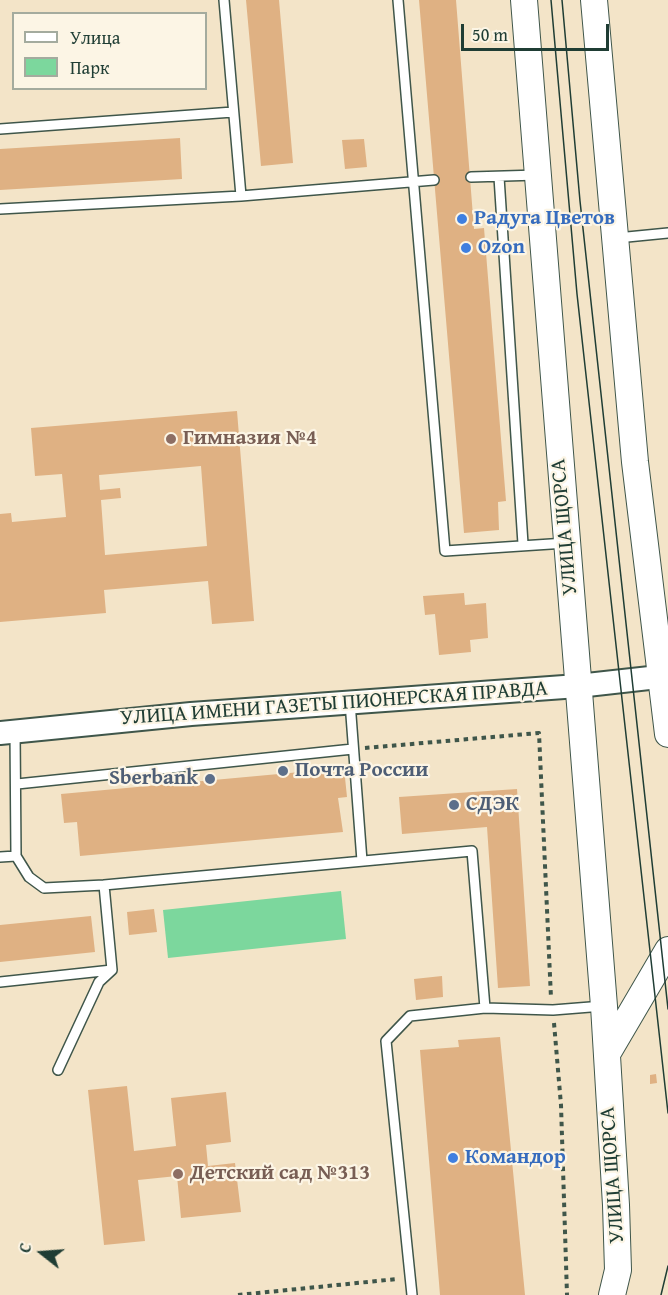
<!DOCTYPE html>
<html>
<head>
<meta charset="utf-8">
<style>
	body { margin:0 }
	#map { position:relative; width:668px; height:1295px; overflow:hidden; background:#f3e4c8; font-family:"Gentium Book Plus",serif }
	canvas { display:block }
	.legend { position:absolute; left:12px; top:12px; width:195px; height:78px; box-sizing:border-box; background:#fcf5e5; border:2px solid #a4ab9e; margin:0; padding:8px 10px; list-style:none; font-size:18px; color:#1f3d34 }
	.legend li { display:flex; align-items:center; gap:12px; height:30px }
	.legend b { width:30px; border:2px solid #a4ab9e }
	.north { position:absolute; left:12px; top:1223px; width:60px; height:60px; -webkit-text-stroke:4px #fcf5e5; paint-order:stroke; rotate:287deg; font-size:16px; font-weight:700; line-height:24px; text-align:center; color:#1f3d34 }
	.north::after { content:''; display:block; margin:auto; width:21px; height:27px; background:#1f3d34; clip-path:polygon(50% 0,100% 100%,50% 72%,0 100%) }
	.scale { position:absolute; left:461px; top:24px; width:148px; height:27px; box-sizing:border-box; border:3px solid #1f3d34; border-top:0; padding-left:8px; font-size:18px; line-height:21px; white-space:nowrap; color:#1f3d34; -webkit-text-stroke:4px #fcf5e5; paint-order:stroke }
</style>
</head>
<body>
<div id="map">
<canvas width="668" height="1295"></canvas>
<ul class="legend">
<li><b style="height:8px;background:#fff"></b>Улица</li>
<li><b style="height:16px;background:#7cd79d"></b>Парк</li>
</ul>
<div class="north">С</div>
<div class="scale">50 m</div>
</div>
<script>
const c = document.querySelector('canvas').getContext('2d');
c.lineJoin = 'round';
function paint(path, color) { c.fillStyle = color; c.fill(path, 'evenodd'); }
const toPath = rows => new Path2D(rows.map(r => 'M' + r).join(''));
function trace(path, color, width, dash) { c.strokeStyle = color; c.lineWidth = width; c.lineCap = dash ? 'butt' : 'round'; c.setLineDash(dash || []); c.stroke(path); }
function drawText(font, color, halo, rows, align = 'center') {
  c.font = font + ' "Gentium Book Plus",serif'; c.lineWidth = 4.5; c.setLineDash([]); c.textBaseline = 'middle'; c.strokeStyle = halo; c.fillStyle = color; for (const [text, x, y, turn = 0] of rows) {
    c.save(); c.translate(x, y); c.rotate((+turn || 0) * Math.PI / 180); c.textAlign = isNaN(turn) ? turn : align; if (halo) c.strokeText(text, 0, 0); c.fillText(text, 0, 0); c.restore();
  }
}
paint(toPath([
	[341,891,346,939,168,958,163,910]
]), '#7cd79d');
paint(toPath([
	[246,0,279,0,293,163,261,166],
	[419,0,456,0,474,229,484,228,506,501,498,502,499,530,464,533],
	[180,138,182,179,0,190,0,149],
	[364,139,367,167,345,169,342,140],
	[237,411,254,621,212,624,208,581,104,590,106,613,0,622,0,514,11,513,12,522,66,517,62,474,35,476,31,428],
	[201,466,207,546,105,555,101,500,121,498,120,488,100,490,99,475],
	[464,593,465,605,486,603,488,638,470,640,471,652,439,655,435,614,425,615,423,596],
	[344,768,347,797,338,798,343,832,80,856,77,822,64,823,61,794],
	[517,789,530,986,498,988,487,827,402,834,399,797],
	[154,909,157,932,129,935,127,912],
	[91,916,95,952,0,962,0,925],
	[442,976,443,997,416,1000,414,979],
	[500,1037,525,1295,440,1295,420,1050,459,1047,458,1040],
	[656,1074,657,1083,650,1084,650,1075],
	[127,1086,134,1151,176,1146,171,1098,226,1092,231,1142,206,1145,208,1166,235,1163,241,1212,181,1218,177,1176,138,1180,145,1241,104,1245,88,1090]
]), '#dfb183');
const service = toPath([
	[224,0,241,196],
	[398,0,445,551,566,543],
	[0,129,233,112],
	[471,177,538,175],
	[499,177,523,544],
	[0,209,241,196,434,180],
	[617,238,668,233],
	[350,702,362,861],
	[15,731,16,856,29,877,44,888,104,885,472,851,485,1008,410,1016,386,1041,412,1295],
	[17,784,353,749],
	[0,857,16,856],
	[0,982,112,970,104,885],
	[485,1008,553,1010,603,1006],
	[58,1070,99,982,112,970]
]);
const tertiary = toPath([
	[0,733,191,714,578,686,668,676]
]);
const secondary = toPath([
	[524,0,604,1006,616,1205,618,1270,612,1295],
	[594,0,635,462,668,734],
	[607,1054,668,950]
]);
trace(service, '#3f564a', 12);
trace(tertiary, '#3f564a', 26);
trace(secondary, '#3f564a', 28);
trace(toPath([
	[365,748,539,733,551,998],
	[554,1023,561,1105,567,1295],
	[238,1295,397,1279]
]), '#3f564a', 4, [4.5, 4.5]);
trace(service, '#fff', 9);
trace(tertiary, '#fff', 22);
trace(secondary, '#fff', 26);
trace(toPath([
	[551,0,577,294,668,1113],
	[562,0,580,201,668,1009],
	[661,1295,668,1266]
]), '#1f3d34', 1.5);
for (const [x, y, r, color] of [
	[462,219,6,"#3f7fe0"],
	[466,248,6,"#3f7fe0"],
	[171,439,6,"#8d6e63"],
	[283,771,6,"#5c6f8a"],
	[210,779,6,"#5c6f8a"],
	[454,805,6,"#5c6f8a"],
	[453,1158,6,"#3f7fe0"],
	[178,1174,6,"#8d6e63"]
]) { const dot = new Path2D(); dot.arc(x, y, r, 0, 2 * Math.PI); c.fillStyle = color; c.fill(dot); trace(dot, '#fcf5e5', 2); }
drawText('bold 21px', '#366cbe', '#fcf5e5', [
	["Радуга Цветов",474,219],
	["Ozon",478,248],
	["Командор",465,1158]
], 'left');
drawText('bold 21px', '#785e54', '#fcf5e5', [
	["Гимназия №4",183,439],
	["Детский сад №313",190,1174]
], 'left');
drawText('21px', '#1f3d34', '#fcf5e5', [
	["УЛИЦА ЩОРСА",565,527,-95],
	["УЛИЦА ИМЕНИ ГАЗЕТЫ ПИОНЕРСКАЯ ПРАВДА",334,704,-4],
	["УЛИЦА ЩОРСА",613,1175,-94]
]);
drawText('bold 21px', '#4e5e75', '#fcf5e5', [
	["Почта России",295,771],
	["Sberbank",198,779,"right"],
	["СДЭК",466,805]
], 'left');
</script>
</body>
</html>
